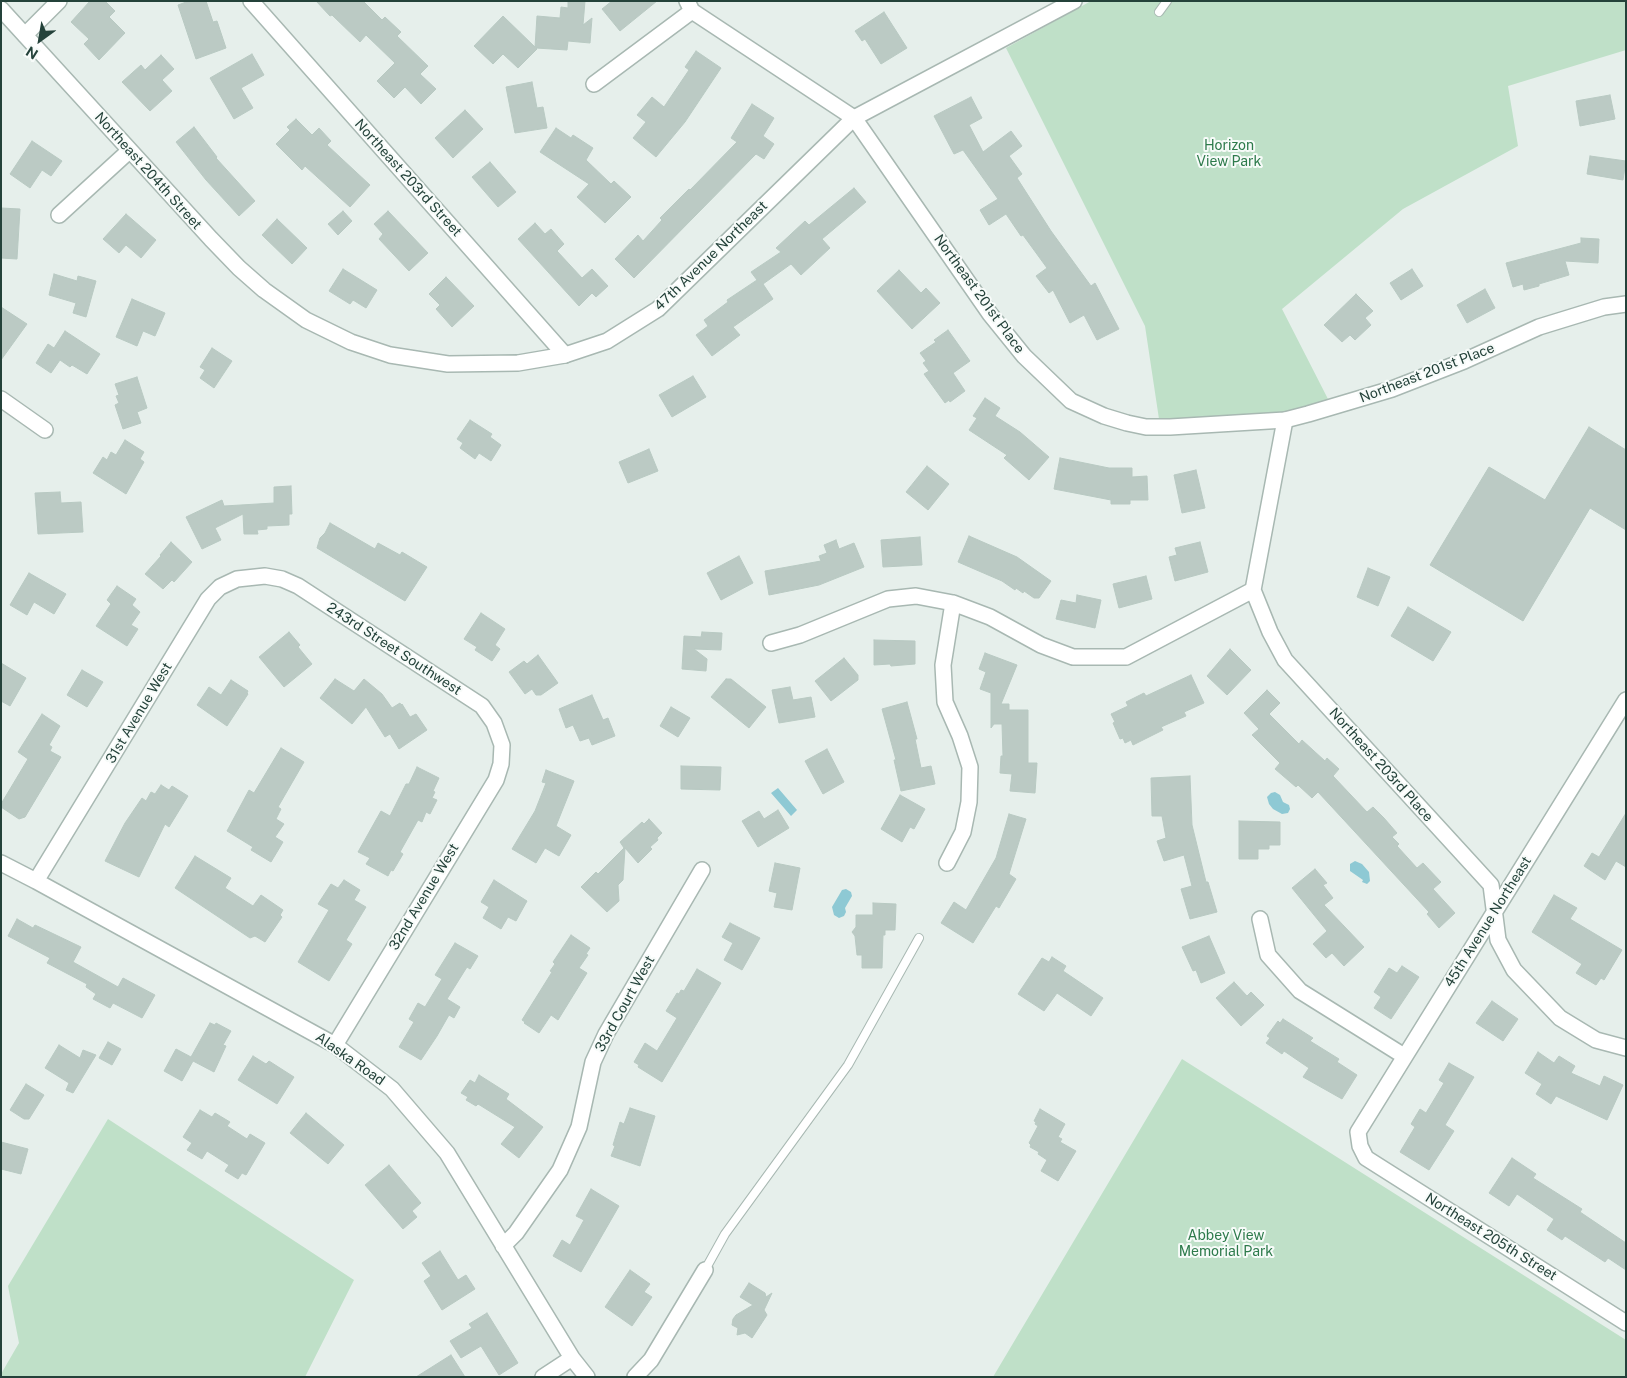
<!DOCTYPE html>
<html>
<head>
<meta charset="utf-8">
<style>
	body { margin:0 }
	#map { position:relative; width:1627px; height:1378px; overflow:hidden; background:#e6efeb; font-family:"Public Sans",sans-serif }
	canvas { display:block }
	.frame { position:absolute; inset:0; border:2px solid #24423a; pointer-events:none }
	.north { position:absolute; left:15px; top:15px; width:50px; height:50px; -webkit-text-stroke:4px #f7fbf9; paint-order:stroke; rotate:212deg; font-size:14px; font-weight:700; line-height:20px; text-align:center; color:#24423a }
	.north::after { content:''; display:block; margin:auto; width:18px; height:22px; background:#24423a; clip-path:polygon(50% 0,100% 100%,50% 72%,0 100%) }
</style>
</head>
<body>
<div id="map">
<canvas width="1627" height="1378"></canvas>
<div class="frame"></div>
<div class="north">N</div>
</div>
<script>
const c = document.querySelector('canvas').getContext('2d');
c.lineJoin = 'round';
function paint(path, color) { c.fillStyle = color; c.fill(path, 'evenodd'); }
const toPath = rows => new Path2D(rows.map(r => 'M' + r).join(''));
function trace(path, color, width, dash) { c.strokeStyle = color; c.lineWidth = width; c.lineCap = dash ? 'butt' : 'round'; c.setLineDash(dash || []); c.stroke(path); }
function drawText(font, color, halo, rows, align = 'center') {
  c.font = font + ' "Public Sans",sans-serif'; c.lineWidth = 4; c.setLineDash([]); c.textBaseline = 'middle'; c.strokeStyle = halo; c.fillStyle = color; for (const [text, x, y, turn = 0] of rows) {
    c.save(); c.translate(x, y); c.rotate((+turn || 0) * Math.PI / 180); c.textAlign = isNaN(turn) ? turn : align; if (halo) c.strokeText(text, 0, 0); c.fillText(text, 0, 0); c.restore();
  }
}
paint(toPath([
	[1091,1,1626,1,1626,50,1508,86,1518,146,1403,209,1282,309,1329,401,1258,422,1159,419,1145,326,1006,48],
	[1182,1059,1626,1340,1626,1377,993,1377],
	[108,1119,354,1280,305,1377,1,1377,1,1374,19,1343,8,1286]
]), '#bfe0c8');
paint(toPath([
	[778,788,797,810,791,816,771,793],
	[1275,792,1280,795,1283,802,1289,805,1290,809,1288,813,1282,814,1273,809,1269,804,1267,797,1271,793],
	[1355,861,1362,864,1369,872,1370,881,1367,884,1362,882,1363,880,1350,871,1350,864],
	[846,889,851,892,852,896,845,908,846,912,844,916,839,918,834,915,832,907,842,890]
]), '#8ec9d4');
const building = toPath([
	[90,1,105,1,115,11,109,17,125,33,99,60,84,44,89,39,71,22,90,1],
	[189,1,206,1,213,22,217,21,226,48,196,59,178,5,189,1],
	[316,1,363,1,382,20,385,17,401,32,397,36,428,66,420,74,436,89,421,104,405,87,394,98,377,81,395,63,366,35,360,42,332,15,330,16,316,1],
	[568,1,585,1,583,25,592,18,590,43,568,41,567,50,536,48,537,49,518,68,503,54,493,64,474,46,503,16,535,47,537,16,560,18,561,7,568,8,568,1],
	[612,1,657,1,620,31,602,9,612,1],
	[884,12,907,48,881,64,865,39,862,41,855,31,884,12],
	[696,51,721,68,685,122,656,157,633,138,646,122,637,115,652,97,664,107,689,70,685,67,696,51],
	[252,54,264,75,241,88,253,108,234,119,210,78,252,54],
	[161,55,174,69,162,80,172,91,150,111,122,82,141,65,145,70,161,55],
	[532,82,537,108,543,107,547,128,515,133,506,87,532,82],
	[1610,95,1615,119,1580,126,1576,101,1610,95],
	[971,97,982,118,969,125,983,152,1011,131,1022,146,1009,156,1022,174,1017,178,1051,231,1091,286,1095,283,1119,329,1097,340,1084,315,1070,323,1053,290,1049,293,1036,276,1047,268,1023,235,1021,236,1006,214,989,225,980,210,998,199,963,150,954,154,934,116,971,97],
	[752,104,774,118,763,136,774,144,764,159,756,154,634,278,615,259,638,235,643,241,662,220,660,218,689,189,690,190,737,142,731,138,752,104],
	[465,110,483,129,453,158,435,138,465,110],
	[296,119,312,135,319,128,331,141,327,145,370,185,350,207,305,166,302,170,276,144,290,130,287,127,296,119],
	[194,127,217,157,216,158,255,201,239,216,206,180,176,142,194,127],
	[556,128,571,138,573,135,593,148,586,160,611,184,614,181,631,197,605,223,577,197,589,184,540,152,556,128],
	[32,141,62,161,51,176,42,170,30,188,10,174,32,141],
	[1590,156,1626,161,1623,180,1587,174,1590,156],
	[490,162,516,192,498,207,472,177,490,162],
	[854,188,866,202,822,239,830,248,801,275,791,264,763,284,773,299,733,327,740,335,712,356,696,335,708,326,704,320,728,302,727,300,757,280,751,272,781,252,776,248,805,221,809,225,854,188],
	[1,208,20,209,17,259,1,258,1,208],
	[343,211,352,221,338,235,328,224,343,211],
	[388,211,428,253,409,271,379,239,383,234,374,224,388,211],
	[126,214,156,240,141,258,126,245,119,253,103,239,126,214],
	[277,219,307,248,292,264,262,235,277,219],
	[535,223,545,234,551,229,564,244,557,251,582,278,592,269,608,286,596,297,592,293,579,306,518,239,535,223],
	[1581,238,1599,239,1598,263,1565,261,1569,275,1539,284,1539,286,1524,290,1523,284,1513,287,1506,263,1581,243,1581,238],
	[343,269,377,290,366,308,353,300,350,304,329,291,343,269],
	[1412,269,1423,286,1401,300,1390,283,1412,269],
	[899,270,921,293,926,288,940,303,912,329,877,291,899,270],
	[54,274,77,281,78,276,96,281,86,317,73,313,76,303,49,295,54,274],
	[446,277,474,306,452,327,436,309,440,305,429,294,446,277],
	[1485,289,1495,308,1467,323,1457,305,1485,289],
	[1356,294,1373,311,1365,318,1371,325,1355,340,1350,335,1342,342,1324,325,1356,294],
	[132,299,165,313,155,336,143,331,137,346,116,337,132,299],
	[1,307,27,324,1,360,1,307],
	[948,330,970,361,953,373,965,391,950,402,949,400,945,403,924,374,929,371,923,363,926,361,920,353,936,342,934,340,948,330],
	[65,331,100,354,87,374,72,365,70,367,60,360,51,373,36,363,48,344,54,348,65,331],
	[212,348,232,361,214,388,200,378,205,370,200,367,212,348],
	[693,376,706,397,672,417,659,395,693,376],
	[137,377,147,408,137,412,141,423,123,429,115,405,119,403,116,396,119,395,115,384,137,377],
	[985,398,1000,408,995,416,1020,432,1049,457,1029,480,1004,458,1007,455,969,430,977,418,973,416,985,398],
	[470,420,492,434,490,437,501,445,491,461,479,453,475,459,460,448,463,443,457,439,470,420],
	[1589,427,1626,450,1626,530,1590,508,1523,621,1430,565,1489,467,1545,500,1589,427],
	[125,440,144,452,140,459,144,462,126,494,93,473,103,457,107,460,111,452,116,455,125,440],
	[649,449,658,471,628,483,619,462,649,449],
	[1060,458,1109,468,1132,468,1132,477,1147,476,1148,500,1130,500,1130,504,1111,504,1111,500,1054,489,1060,458],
	[927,466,949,484,928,510,906,492,927,466],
	[1196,470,1205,508,1182,513,1174,475,1196,470],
	[291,486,292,514,289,514,289,525,267,526,267,529,257,530,258,534,244,534,243,514,215,528,221,540,202,549,186,517,222,500,224,506,274,503,274,487,291,486],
	[60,492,61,503,81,502,83,532,38,534,35,493,60,492],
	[330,523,375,549,378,543,400,555,402,552,427,567,405,601,317,548,320,538,325,533,330,523],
	[969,536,1017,557,1051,581,1039,598,1034,598,1024,591,1023,593,1016,588,1015,590,1002,581,958,562,969,536],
	[920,537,922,565,883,567,881,540,920,537],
	[836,540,839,549,854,543,864,567,819,585,769,595,765,571,821,561,819,556,827,553,824,545,836,540],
	[171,542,192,562,174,582,172,580,163,589,145,574,161,556,160,555,171,542],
	[1200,542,1208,572,1175,581,1169,557,1177,555,1175,548,1200,542],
	[739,556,753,583,721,600,707,573,739,556],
	[1368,568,1390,577,1378,606,1357,597,1368,568],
	[29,573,66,594,54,614,34,602,27,615,10,605,29,573],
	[1146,576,1152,599,1119,608,1113,584,1146,576],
	[117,586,136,599,132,605,140,612,131,625,138,629,127,646,96,626,111,604,107,600,117,586],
	[1077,595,1101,600,1095,628,1056,619,1061,600,1076,603,1077,595],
	[1408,607,1451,632,1433,661,1391,636,1408,607],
	[481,613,505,629,495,645,500,649,492,661,475,650,477,647,464,639,481,613],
	[289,632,300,645,298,647,312,664,284,687,259,657,289,632],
	[702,632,722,633,721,650,694,649,707,659,706,671,682,669,684,636,701,637,702,632],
	[874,640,915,641,915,664,891,666,890,664,874,665,874,640],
	[1230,649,1251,670,1227,695,1207,676,1230,649],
	[985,653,1017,665,1001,704,1009,704,1009,710,1028,710,1028,763,1037,763,1035,793,1010,791,1012,774,1000,773,1001,756,1003,756,1002,724,994,724,991,728,991,693,980,689,986,672,979,669,985,653],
	[538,655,558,683,541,695,536,695,532,689,525,694,509,672,524,661,527,664,538,655],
	[844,658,858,675,858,680,831,701,815,681,844,658],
	[1,663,26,678,10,706,1,701,1,663],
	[82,670,103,682,87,707,67,695,82,670],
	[1191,675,1204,703,1184,712,1186,716,1161,727,1163,730,1133,745,1131,740,1125,743,1123,738,1120,739,1113,723,1115,722,1111,714,1128,706,1126,702,1144,693,1146,696,1191,675],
	[335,679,354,691,364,679,382,694,392,708,400,703,401,705,402,704,410,717,416,714,427,730,399,749,390,734,385,737,366,707,352,724,320,698,335,679],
	[726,679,731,679,766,707,749,728,711,697,726,679],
	[231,680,248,691,247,693,248,694,227,726,197,705,209,687,221,695,231,680],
	[790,687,793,700,811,697,815,717,779,723,772,690,790,687],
	[1267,690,1280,703,1269,714,1299,744,1302,740,1325,761,1327,758,1339,769,1333,776,1367,812,1373,807,1384,818,1397,833,1392,837,1399,844,1397,846,1417,868,1423,863,1441,882,1433,889,1455,913,1439,928,1427,914,1429,912,1318,792,1312,798,1298,785,1296,787,1275,769,1280,763,1252,735,1259,729,1244,713,1267,690],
	[592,695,603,720,608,718,615,736,592,745,589,738,580,741,573,725,566,728,559,709,592,695],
	[907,702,917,739,915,739,921,768,931,766,935,784,901,791,894,760,896,760,882,709,907,702],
	[671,707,690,718,678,737,660,726,671,707],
	[42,714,60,726,49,745,52,747,50,751,61,757,25,817,19,819,1,807,1,804,28,759,18,752,42,714],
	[281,748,304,762,278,807,281,809,276,819,284,824,275,837,283,842,271,862,251,850,253,847,227,831,249,790,254,793,281,748],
	[827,749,844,782,823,794,805,761,827,749],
	[681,766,721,767,720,790,681,789,681,766],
	[417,767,439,778,433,791,435,792,432,798,437,800,430,814,426,812,422,822,418,820,400,852,403,854,393,871,391,870,388,876,366,864,370,858,358,852,381,811,390,816,406,784,409,784,417,767],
	[546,770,574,781,556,826,571,835,559,856,545,848,536,863,512,849,535,811,546,783,542,782,546,770],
	[1190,776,1192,825,1206,882,1208,882,1217,912,1190,919,1181,889,1192,886,1184,855,1164,861,1157,841,1166,838,1162,816,1152,816,1151,778,1190,776],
	[161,785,169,790,172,786,188,796,169,827,165,824,139,877,105,861,125,823,142,798,146,801,151,792,155,794,161,785],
	[900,795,925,809,914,829,910,827,902,842,881,829,900,795],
	[778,810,789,828,758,847,742,821,759,811,764,819,778,810],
	[1626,813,1626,867,1616,861,1605,880,1584,866,1592,853,1599,857,1626,813],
	[1009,814,1026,819,1009,874,1016,879,999,908,996,906,973,943,941,923,954,902,966,910,996,858,1009,814],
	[649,819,662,833,657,838,658,840,650,847,652,849,638,863,625,848,623,880,618,885,619,901,607,912,581,887,596,872,598,874,624,848,620,842,642,822,644,824,649,819],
	[1239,821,1280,822,1280,845,1269,845,1269,849,1258,849,1258,859,1239,859,1239,821],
	[195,856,231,878,225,888,253,906,261,895,283,910,280,915,282,917,265,942,255,936,250,938,175,888,195,856],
	[775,863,800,868,792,910,774,907,777,893,769,891,775,863],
	[1315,869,1327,883,1323,885,1333,898,1324,905,1364,947,1344,966,1332,953,1326,958,1313,944,1327,931,1292,888,1315,869],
	[344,880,360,890,354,900,366,907,346,940,352,944,329,981,298,962,329,910,318,904,331,884,338,888,344,880],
	[494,880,527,901,516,921,508,917,501,929,483,918,489,907,481,902,494,880],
	[1554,895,1577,908,1570,919,1622,950,1604,980,1601,978,1596,985,1576,973,1582,964,1532,932,1554,895],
	[873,903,896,904,895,930,885,930,885,935,883,935,882,968,862,968,862,955,857,955,855,936,852,932,856,927,856,915,873,915,873,903],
	[17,919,33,928,35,925,81,947,73,962,118,987,123,978,155,995,142,1018,113,1003,110,1008,93,999,96,994,86,987,87,984,47,963,50,958,8,936,17,919],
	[730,923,760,938,742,970,724,960,733,943,722,937,730,923],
	[571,935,590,948,586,954,588,955,579,968,587,973,558,1020,551,1015,539,1033,524,1023,525,1022,522,1020,552,972,550,971,555,964,553,962,571,935],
	[1209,936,1225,973,1201,983,1196,970,1193,971,1182,947,1209,936],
	[455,943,478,956,470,969,467,967,447,999,460,1007,454,1018,449,1015,437,1036,421,1060,399,1047,414,1022,409,1019,418,1003,425,1007,442,979,435,975,455,943],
	[1052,957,1066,966,1063,971,1103,998,1091,1016,1057,993,1044,1011,1018,994,1042,958,1049,962,1052,957],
	[1402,966,1419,977,1391,1019,1374,1008,1381,997,1374,992,1389,968,1397,973,1402,966],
	[697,969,721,983,662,1082,638,1067,639,1065,634,1062,645,1043,657,1051,677,1018,666,1011,677,993,679,994,681,990,684,991,697,969],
	[1234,982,1247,996,1251,992,1264,1005,1241,1026,1216,998,1234,982],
	[1492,1001,1518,1019,1503,1041,1476,1023,1492,1001],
	[1283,1019,1313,1038,1310,1041,1339,1059,1337,1062,1357,1075,1342,1099,1303,1077,1309,1068,1284,1051,1282,1054,1266,1043,1270,1038,1267,1036,1278,1021,1280,1023,1283,1019],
	[210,1023,215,1025,216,1023,231,1031,223,1045,226,1046,214,1072,193,1061,182,1081,164,1071,176,1049,191,1057,210,1023],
	[108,1042,121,1049,112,1065,99,1058,108,1042],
	[59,1045,80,1058,83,1050,96,1055,73,1093,66,1090,69,1083,45,1068,59,1045],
	[1538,1052,1554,1063,1559,1056,1575,1066,1571,1073,1600,1086,1604,1076,1623,1085,1607,1120,1556,1096,1551,1104,1536,1094,1542,1084,1525,1073,1538,1052],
	[253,1056,266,1064,269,1061,294,1077,277,1104,238,1080,253,1056],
	[1449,1063,1474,1077,1445,1125,1454,1131,1429,1170,1400,1152,1415,1127,1411,1124,1420,1109,1426,1113,1444,1083,1439,1080,1449,1063],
	[479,1075,509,1094,506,1099,543,1127,519,1158,501,1144,515,1127,478,1104,476,1106,466,1100,468,1097,461,1093,470,1080,475,1083,479,1075],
	[26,1084,44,1095,29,1119,24,1119,10,1110,26,1084],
	[630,1108,655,1116,640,1166,611,1156,615,1146,613,1145,620,1122,624,1124,630,1108],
	[1040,1109,1065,1124,1058,1137,1062,1139,1060,1142,1076,1151,1058,1181,1041,1171,1047,1160,1038,1154,1039,1152,1030,1147,1031,1145,1029,1143,1038,1126,1035,1124,1036,1122,1034,1121,1040,1109],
	[200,1110,212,1117,215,1113,230,1122,227,1126,247,1139,250,1134,265,1143,246,1175,242,1173,238,1179,225,1171,229,1165,207,1151,202,1159,187,1150,192,1143,183,1137,200,1110],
	[306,1113,344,1145,328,1164,290,1133,306,1113],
	[1,1142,28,1149,21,1174,1,1169,1,1142],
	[1512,1158,1536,1174,1533,1178,1582,1209,1580,1212,1626,1243,1626,1270,1608,1258,1605,1262,1565,1236,1562,1240,1547,1230,1554,1219,1517,1194,1509,1206,1489,1193,1512,1158],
	[389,1165,421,1203,412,1211,417,1217,403,1229,365,1185,389,1165],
	[591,1189,619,1206,581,1272,553,1256,562,1240,570,1245,584,1220,576,1216,591,1189],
	[440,1251,458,1280,466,1275,475,1289,442,1310,424,1281,431,1276,422,1263,440,1251],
	[630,1270,650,1284,644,1292,652,1297,632,1326,605,1307,630,1270],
	[749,1283,765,1293,766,1297,772,1293,764,1310,767,1315,752,1338,745,1333,737,1335,738,1328,732,1325,733,1319,736,1315,753,1305,740,1297,749,1283],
	[487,1313,518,1363,499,1375,481,1346,461,1358,450,1341,472,1328,469,1324,487,1313],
	[451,1355,465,1377,416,1377,451,1355]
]);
paint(building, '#bbcac4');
trace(building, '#b8c9c2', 1);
const service = toPath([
	[1159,12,1167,1],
	[705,1270,725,1234,848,1065,919,938]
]);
const minor = toPath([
	[251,1,565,355],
	[687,1,692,11,854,118],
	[25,35,59,1],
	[594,84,692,11],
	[59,215,129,151],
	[1,399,45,430],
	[1285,420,1253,590,1270,632,1285,660,1491,885,1498,940,1514,970,1560,1018,1596,1040,1626,1048],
	[771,643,800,635,888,599,916,596,953,603,990,617,1041,645,1073,657,1126,657,1253,590],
	[1626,700,1358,1132,1360,1146,1366,1158,1626,1323],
	[1,863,36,881,335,1045,392,1089,447,1153,572,1358,587,1377],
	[947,863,963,832,969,802,970,767,960,736,945,702,943,665,953,603],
	[36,881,208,599,220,587,237,579,265,576,282,579,298,586,482,706,494,723,502,745,501,764,496,780,335,1045],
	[1260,919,1268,955,1300,991,1404,1056],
	[503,1246,516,1233,560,1170,579,1127,593,1062,606,1034,702,870],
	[543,1377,572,1358],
	[635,1377,651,1360,705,1270]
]);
const tertiary = toPath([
	[1,9,211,239,239,268,264,290,306,320,351,342,390,355,448,364,518,363,565,355,607,341,658,309,854,118,1074,1],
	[854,118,990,314,1024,356,1071,401,1104,416,1127,423,1146,427,1170,427,1285,420,1308,414,1392,389,1464,361,1539,327,1604,307,1626,304]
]);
trace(service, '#a8b8b2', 10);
trace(minor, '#a8b8b2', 18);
trace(tertiary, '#a8b8b2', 18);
trace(service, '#fff', 8);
trace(minor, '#fff', 15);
trace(tertiary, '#fff', 15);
drawText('14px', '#2d7a4b', '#f7fbf9', [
	["Horizon",1229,146],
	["View Park",1229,162],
	["Abbey View",1226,1236],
	["Memorial Park",1226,1252]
]);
drawText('14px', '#24423a', '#f7fbf9', [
	["Northeast 204th Street",148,171,48],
	["Northeast 203rd Street",408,178,48],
	["47th Avenue Northeast",711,256,-44],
	["Northeast 201st Place",979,294,54],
	["Northeast 201st Place",1427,373,-21],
	["243rd Street Southwest",394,649,33],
	["31st Avenue West",139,713,-59],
	["Northeast 203rd Place",1381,765,48],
	["32nd Avenue West",424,897,-59],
	["45th Avenue Northeast",1488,922,-58],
	["33rd Court West",625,1004,-61],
	["Alaska Road",350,1059,35],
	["Northeast 205th Street",1491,1237,32]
]);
</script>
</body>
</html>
